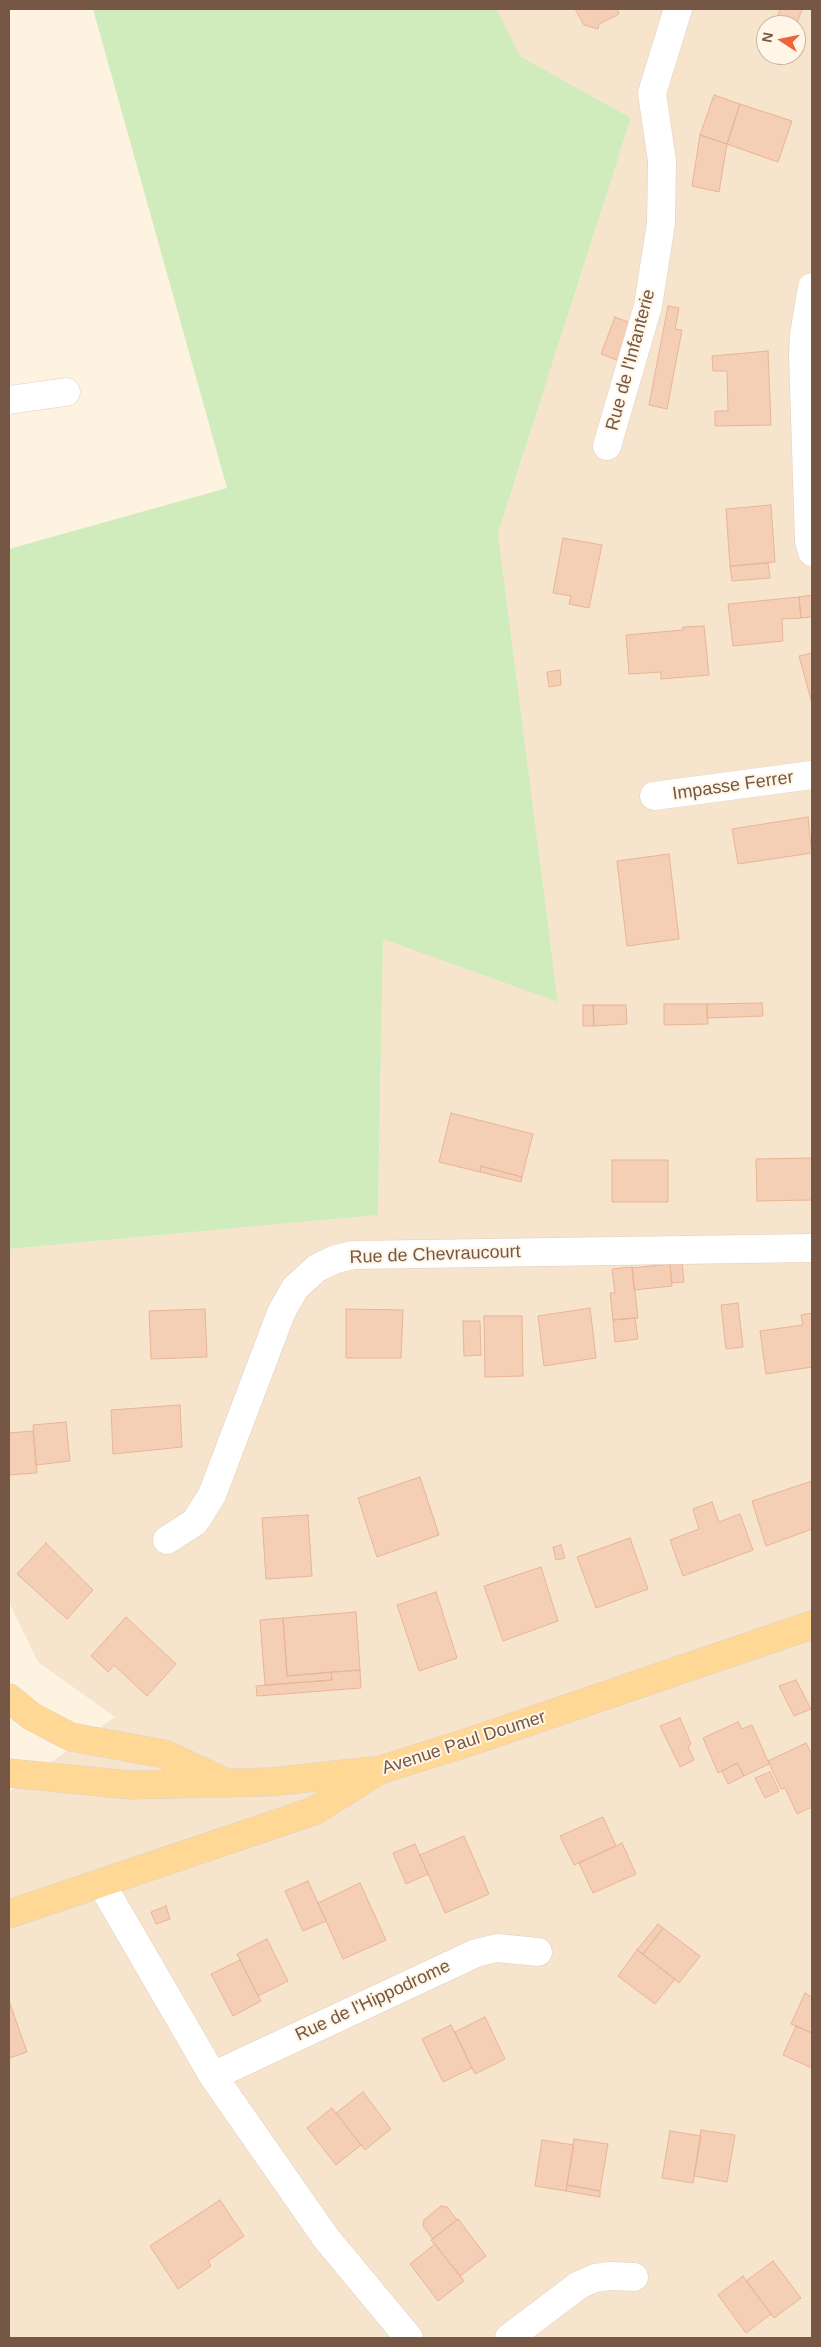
<!DOCTYPE html>
<html>
<head>
<meta charset="utf-8">
<style>
	body { margin:0 }
	#map { position:relative; width:821px; height:2347px; overflow:hidden; background:#fef2e0; font-family:Helvetica,sans-serif }
	canvas { display:block }
	.frame { position:absolute; inset:0; border:10px solid #765745; pointer-events:none }
	.north { position:absolute; left:756px; top:15px; width:50px; height:50px; box-sizing:border-box; background:#fff6e7; border:1px solid #c8b6a6; border-radius:50%; rotate:281deg; font-size:14px; font-weight:700; line-height:20px; text-align:center; color:#765745 }
	.north::after { content:''; display:block; margin:auto; width:18px; height:22px; background:#f1643b; clip-path:polygon(50% 0,100% 100%,50% 72%,0 100%) }
</style>
</head>
<body>
<div id="map">
<canvas width="821" height="2347"></canvas>
<div class="frame"></div>
<div class="north">N</div>
</div>
<script>
const c = document.querySelector('canvas').getContext('2d');
c.lineJoin = 'round';
function paint(path, color) { c.fillStyle = color; c.fill(path, 'evenodd'); }
const toPath = rows => new Path2D(rows.map(r => 'M' + r).join(''));
function trace(path, color, width, dash) { c.strokeStyle = color; c.lineWidth = width; c.lineCap = dash ? 'butt' : 'round'; c.setLineDash(dash || []); c.stroke(path); }
function drawText(font, color, halo, rows, align = 'center') {
  c.font = font + ' Helvetica,sans-serif'; c.lineWidth = 4; c.setLineDash([]); c.textBaseline = 'middle'; c.strokeStyle = halo; c.fillStyle = color; for (const [text, x, y, turn = 0] of rows) {
    c.save(); c.translate(x, y); c.rotate((+turn || 0) * Math.PI / 180); c.textAlign = isNaN(turn) ? turn : align; if (halo) c.strokeText(text, 0, 0); c.fillText(text, 0, 0); c.restore();
  }
}
paint(toPath([
	[497,9,812,9,812,2338,9,2338,9,1792,115,1717,38,1662,9,1602,9,1249,378,1215,383,938,558,1002,498,533,631,118,520,56],
	[766,25,796,25,796,55,766,55]
]), '#f6e4cd');
paint(toPath([
	[93,9,497,9,520,56,631,118,498,533,558,1002,383,939,378,1215,9,1249,9,549,227,488]
]), '#d0ecbd');
const building = toPath([
	[575,9,617,9,619,14,599,24,598,29,584,25,575,9],
	[780,9,802,9,796,26,775,25,780,9],
	[714,95,740,104,727,144,700,135,714,95],
	[740,104,792,121,778,162,727,144,740,104],
	[700,135,727,144,719,192,692,186,700,135],
	[668,306,679,308,675,329,682,330,667,409,649,405,668,306],
	[615,317,636,325,622,362,601,354,615,317],
	[768,351,771,425,715,426,715,411,728,411,727,371,713,371,712,356,768,351],
	[771,505,775,562,730,566,726,509,771,505],
	[563,538,602,545,589,608,569,604,571,596,553,593,563,538],
	[768,563,770,578,732,581,730,566,768,563],
	[812,595,812,617,801,618,799,597,812,595],
	[799,597,801,618,782,619,783,641,733,646,728,604,799,597],
	[704,626,709,675,661,679,661,672,629,674,626,635,683,630,683,627,704,626],
	[812,653,812,703,799,656,812,653],
	[560,670,561,685,549,687,547,672,560,670],
	[808,817,812,853,738,864,732,829,808,817],
	[669,854,679,939,627,946,617,861,669,854],
	[762,1003,763,1016,707,1018,707,1004,762,1003],
	[664,1004,707,1004,708,1024,664,1025,664,1004],
	[583,1005,593,1005,594,1026,583,1026,583,1005],
	[593,1005,626,1005,627,1024,594,1026,593,1005],
	[451,1113,533,1134,522,1177,481,1166,480,1172,439,1162,451,1113],
	[812,1158,812,1200,757,1201,756,1159,812,1158],
	[612,1160,668,1160,668,1202,612,1202,612,1160],
	[481,1166,522,1177,521,1182,480,1172,481,1166],
	[682,1263,684,1282,672,1283,670,1264,682,1263],
	[670,1264,672,1286,634,1290,632,1268,670,1264],
	[632,1267,638,1318,613,1320,610,1293,615,1293,612,1269,632,1267],
	[738,1303,743,1347,726,1349,721,1305,738,1303],
	[590,1308,596,1358,544,1366,538,1316,590,1308],
	[205,1309,207,1357,151,1359,149,1311,205,1309],
	[346,1309,403,1310,401,1358,346,1358,346,1309],
	[812,1313,812,1367,766,1374,760,1331,803,1325,801,1315,812,1313],
	[484,1316,522,1316,523,1376,485,1377,484,1316],
	[635,1318,638,1339,615,1342,613,1320,635,1318],
	[463,1321,480,1321,481,1355,464,1356,463,1321],
	[180,1405,182,1447,113,1454,111,1410,180,1405],
	[66,1422,70,1461,36,1465,33,1425,66,1422],
	[33,1431,37,1473,9,1475,9,1433,33,1431],
	[420,1477,439,1535,377,1557,358,1498,420,1477],
	[812,1481,812,1529,766,1546,752,1501,812,1481],
	[712,1502,719,1522,740,1514,753,1550,683,1576,670,1540,699,1529,693,1509,712,1502],
	[308,1515,312,1576,266,1579,262,1518,308,1515],
	[630,1538,648,1589,596,1608,577,1557,630,1538],
	[46,1543,93,1590,67,1619,17,1574,46,1543],
	[561,1545,565,1558,556,1560,553,1547,561,1545],
	[541,1567,558,1621,503,1641,484,1586,541,1567],
	[436,1592,457,1658,419,1671,397,1605,436,1592],
	[356,1612,360,1670,287,1676,283,1618,356,1612],
	[126,1617,176,1664,147,1696,114,1665,108,1672,91,1656,126,1617],
	[283,1618,287,1676,331,1672,332,1680,265,1685,260,1620,283,1618],
	[360,1670,361,1688,257,1696,256,1686,332,1680,331,1672,360,1670],
	[796,1680,811,1709,794,1716,779,1686,796,1680],
	[680,1718,691,1744,688,1747,694,1760,680,1767,660,1726,680,1718],
	[738,1722,742,1729,752,1725,769,1764,744,1776,737,1763,718,1773,703,1738,738,1722],
	[806,1743,812,1755,812,1807,797,1814,785,1788,781,1789,768,1761,806,1743],
	[737,1763,744,1776,728,1784,722,1771,737,1763],
	[770,1772,779,1791,765,1798,755,1778,770,1772],
	[603,1817,616,1846,574,1865,560,1836,603,1817],
	[464,1836,489,1894,445,1913,420,1855,464,1836],
	[622,1843,636,1874,593,1893,579,1863,622,1843],
	[415,1844,428,1874,406,1884,393,1853,415,1844],
	[308,1881,326,1921,303,1931,285,1891,308,1881],
	[360,1883,386,1940,343,1959,318,1903,360,1883],
	[166,1906,170,1919,156,1924,151,1912,166,1906],
	[658,1924,663,1928,643,1954,637,1950,658,1924],
	[663,1928,700,1956,679,1983,643,1954,663,1928],
	[267,1939,288,1981,258,1996,237,1954,267,1939],
	[637,1950,675,1979,655,2004,618,1976,637,1950],
	[240,1960,261,2001,233,2016,211,1974,240,1960],
	[805,1993,812,1997,812,2033,791,2024,805,1993],
	[9,2001,27,2052,9,2058,9,2001],
	[485,2017,505,2059,475,2074,455,2032,485,2017],
	[451,2025,472,2068,443,2082,422,2039,451,2025],
	[796,2026,812,2033,812,2068,783,2055,796,2026],
	[363,2092,391,2129,365,2150,336,2113,363,2092],
	[332,2108,361,2145,336,2165,307,2128,332,2108],
	[701,2130,735,2135,727,2182,694,2176,701,2130],
	[670,2131,701,2136,693,2183,662,2178,670,2131],
	[574,2139,608,2144,600,2191,567,2185,574,2139],
	[542,2140,574,2145,566,2191,535,2186,542,2140],
	[567,2185,600,2191,600,2197,566,2191,567,2185],
	[220,2200,244,2236,208,2261,211,2266,178,2289,150,2246,220,2200],
	[441,2206,447,2207,457,2220,433,2239,423,2226,424,2220,441,2206],
	[458,2219,486,2256,460,2276,431,2240,458,2219],
	[435,2244,464,2281,438,2301,410,2264,435,2244],
	[773,2261,801,2298,774,2318,746,2281,773,2261],
	[743,2276,771,2314,746,2333,718,2295,743,2276]
]);
paint(building, '#f5cfb5');
trace(building, '#e9b595', 1);
const minor = toPath([
	[812,287,804,334,803,356,809,541,812,552],
	[9,400,66,392],
	[607,446,648,306,661,223,662,161,652,93,678,9],
	[654,796,812,775],
	[167,1540,195,1522,212,1495,281,1313,295,1288,317,1268,336,1259,353,1255,812,1248],
	[101,1883,213,2076,326,2238,409,2338],
	[213,2076,476,1953,497,1948,538,1952],
	[509,2338,579,2285,595,2278,610,2276,634,2277]
]);
const major = toPath([
	[9,1698,31,1716,71,1737,164,1754,220,1780],
	[9,1773,130,1785,271,1782,371,1771],
	[9,1914,314,1811,380,1770,472,1741,812,1625]
]);
trace(minor, '#e2cebb', 29);
trace(major, '#dbd3cf', 29);
trace(minor, '#fff', 28);
trace(major, '#ffd895', 28);
drawText('18px', '#765745', '#fff6e7', [
	["Rue de l'Infanterie",631,360,-75],
	["Impasse Ferrer",733,786,-8],
	["Rue de Chevraucourt",435,1255,-2],
	["Avenue Paul Doumer",464,1743,-18],
	["Rue de l'Hippodrome",373,2001,-25]
]);
</script>
</body>
</html>
